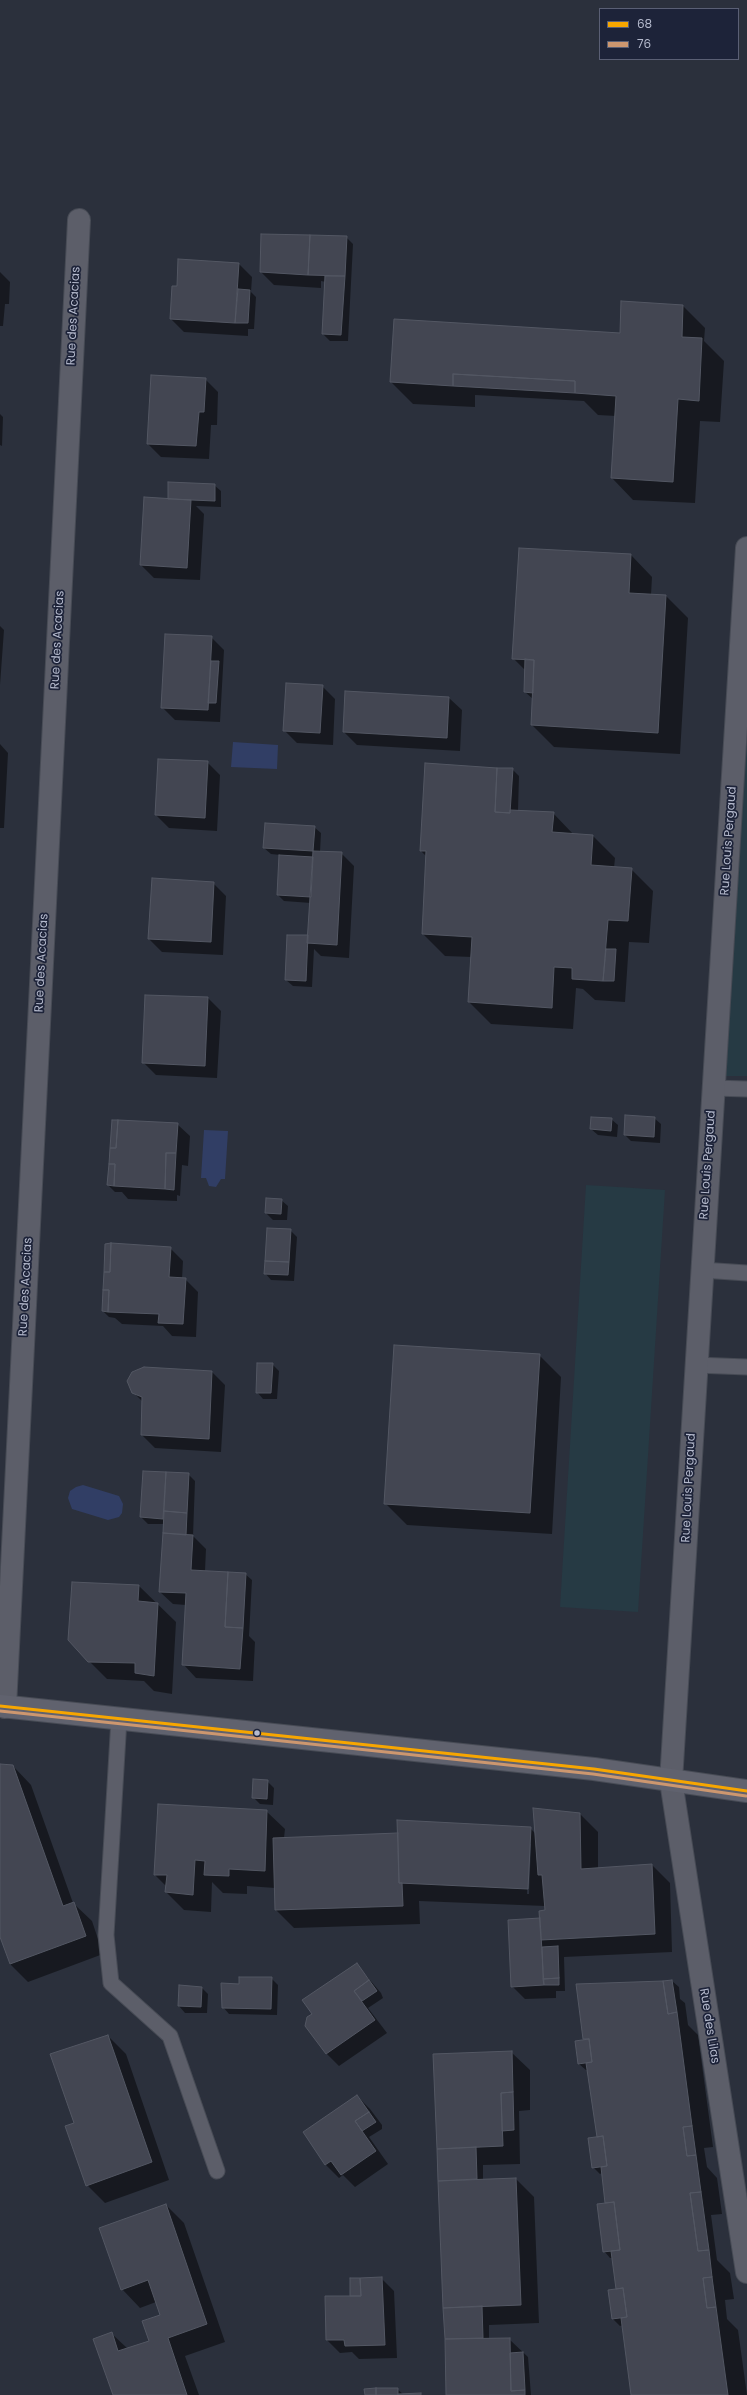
<!DOCTYPE html>
<html>
<head>
<meta charset="utf-8">
<style>
	body { margin:0 }
	#map { position:relative; width:747px; height:2395px; overflow:hidden; background:#2b303c; font-family:Poppins,sans-serif }
	canvas { display:block }
	.legend { position:absolute; left:599px; top:8px; width:140px; height:52px; box-sizing:border-box; background:#1d2339; border:1px solid #5a5f74; margin:0; padding:5px 7px; list-style:none; font-size:12px; color:#b5bacd }
	.legend li { display:flex; align-items:center; gap:8px; height:20px }
	.legend b { width:20px; border:1px solid #5a5f74 }
</style>
</head>
<body>
<div id="map">
<canvas width="747" height="2395"></canvas>
<ul class="legend">
<li><b style="height:5px;background:#f7a600"></b>68</li>
<li><b style="height:5px;background:#cd976f"></b>76</li>
</ul>
</div>
<script>
const c = document.querySelector('canvas').getContext('2d');
c.lineJoin = 'round';
function paint(path, color) { c.fillStyle = color; c.fill(path, 'evenodd'); }
const toPath = rows => new Path2D(rows.map(r => 'M' + r).join(''));
function trace(path, color, width, dash) { c.strokeStyle = color; c.lineWidth = width; c.lineCap = dash ? 'butt' : 'round'; c.setLineDash(dash || []); c.stroke(path); }
function drawText(font, color, halo, rows, align = 'center') {
  c.font = font + ' Poppins,sans-serif'; c.lineWidth = 3.5; c.setLineDash([]); c.textBaseline = 'middle'; c.strokeStyle = halo; c.fillStyle = color; for (const [text, x, y, turn = 0] of rows) {
    c.save(); c.translate(x, y); c.rotate((+turn || 0) * Math.PI / 180); c.textAlign = isNaN(turn) ? turn : align; if (halo) c.strokeText(text, 0, 0); c.fillText(text, 0, 0); c.restore();
  }
}
paint(toPath([
	[747,711,747,1076,724,1076],
	[586,1185,665,1190,638,1612,560,1607]
]), '#263a44');
paint(toPath([
	[233,742,278,745,277,769,231,767],
	[204,1130,228,1131,225,1179,221,1179,216,1187,209,1186,206,1178,201,1178],
	[83,1485,119,1496,123,1504,122,1513,119,1517,108,1520,72,1509,68,1498,70,1491,76,1487]
]), '#313e65');
paint(toPath([
	[346,237,353,244,348,341,330,341,323,334,326,282,321,281,321,288,274,285,261,272],
	[239,264,252,277,251,292,256,297,254,329,248,329,248,336,184,332,171,319,178,287],
	[0,272,10,282,9,304,5,304,3,326,0,326],
	[683,306,705,328,704,341,724,361,720,422,700,421,695,503,633,500,612,478,616,416,598,415,584,401,475,395,475,407,413,404,391,382,621,334],
	[205,379,218,392,217,425,211,425,209,459,161,457,148,444],
	[0,414,3,417,2,446,0,445],
	[214,485,221,491,221,507,196,506,204,514,200,580,154,578,141,565,169,500],
	[631,555,652,577,651,595,666,596,688,618,680,754,554,747,532,725,533,699,525,692,526,671,513,658],
	[0,626,4,630,0,685],
	[211,637,224,650,220,722,175,720,162,707],
	[322,686,335,699,333,745,297,743,284,730],
	[449,698,462,710,460,751,357,745,344,732],
	[0,744,8,753,4,828,0,828],
	[207,762,220,775,217,831,169,828,156,815],
	[512,769,519,776,518,811,553,813,574,835,593,836,615,858,614,868,631,869,653,891,649,943,629,942,625,1002,595,1000,583,989,576,988,573,1029,491,1024,469,1002,472,957,445,956,423,934,427,857,421,851],
	[314,827,321,833,320,852,341,853,354,866,349,958,321,956,314,949,312,987,293,986,286,980,309,936,311,903,284,901,278,895,280,855,271,854,264,848],
	[213,883,226,896,223,955,162,952,149,939],
	[208,998,221,1011,217,1078,156,1075,143,1062],
	[654,1118,661,1124,660,1143,631,1141,625,1135],
	[611,1119,618,1125,617,1137,598,1135,591,1129],
	[177,1124,190,1136,188,1166,182,1165,180,1196,177,1195,177,1201,128,1199,122,1192,115,1192,108,1185],
	[267,1199,281,1200,288,1206,287,1220,273,1220,266,1213],
	[290,1230,297,1237,294,1281,271,1280,265,1273],
	[170,1248,183,1261,182,1279,185,1279,198,1292,196,1337,172,1336,163,1326,122,1324,115,1318,109,1317,103,1311],
	[539,1355,561,1377,552,1534,407,1525,385,1503],
	[272,1364,279,1371,277,1399,263,1399,257,1392],
	[136,1370,212,1372,225,1385,221,1452,155,1448,142,1435,143,1402,133,1392,132,1372],
	[144,1472,188,1474,195,1481,193,1536,206,1549,205,1571,245,1574,252,1580,249,1636,255,1642,253,1681,196,1678,184,1665,186,1605,173,1604,160,1592,164,1524,148,1524,141,1517],
	[139,1586,176,1622,172,1694,154,1691,144,1681,107,1679,89,1661],
	[0,1765,13,1766,31,1785,73,1903,92,1921,103,1954,28,1982,10,1964,0,1934],
	[267,1781,274,1788,273,1805,260,1804,253,1797],
	[266,1811,285,1829,284,1838,530,1828,536,1834,579,1813,598,1832,598,1868,652,1865,670,1883,672,1952,564,1957,565,1991,556,1991,556,1998,525,1999,512,1986,546,1911,545,1906,419,1901,420,1924,294,1928,276,1910,275,1888,247,1886,247,1894,223,1893,212,1882,211,1912,184,1910,166,1892,167,1887,155,1875],
	[529,1844,531,1844,529,1894,527,1894],
	[357,1965,381,1993,383,1998,368,2008,387,2033,339,2066,326,2053],
	[271,1978,278,1985,277,2015,229,2014,223,2007,240,1985],
	[672,1981,679,1987,680,1999,685,2003,688,2025,698,2035,713,2147,704,2148,707,2167,717,2178,722,2214,711,2215,717,2260,730,2273,734,2299,725,2300,727,2319,738,2330,747,2395,632,2395,623,2325,620,2326,613,2319,609,2291,619,2290,613,2258,610,2258,604,2251,606,2204,602,2173,600,2174,593,2167,598,2138,588,2070,586,2070,579,2064,584,2039],
	[202,1988,208,1994,207,2013,185,2013,179,2006],
	[108,2036,126,2054,169,2180,105,2203,87,2185,76,2123],
	[511,2052,530,2070,530,2110,519,2111,520,2164,483,2165,483,2180,516,2179,534,2197,539,2323,489,2325,489,2339,509,2339,528,2357,531,2395,447,2395,439,2180],
	[357,2096,370,2109,382,2125,382,2129,369,2137,388,2164,355,2187,343,2175,339,2178,326,2165,304,2132],
	[166,2205,184,2223,225,2342,185,2356,199,2395,114,2395,111,2333,128,2349,150,2341,161,2315,156,2302,140,2308,122,2289],
	[381,2278,394,2291,397,2358,359,2359,352,2352,340,2353,327,2340,353,2297],
	[397,2389,403,2394,422,2395,366,2395]
]), '#0007');
const building = toPath([
	[261,234,310,235,308,275,260,272,261,234],
	[310,235,347,236,345,276,308,275,310,235],
	[178,259,239,263,235,323,170,319,172,286,177,286,178,259],
	[325,276,345,276,341,335,322,334,325,276],
	[238,289,250,290,248,323,235,323,238,289],
	[621,301,683,305,682,337,702,338,699,401,678,399,673,482,611,478,616,396,575,393,575,381,453,374,453,386,390,382,394,319,620,333,621,301],
	[453,374,575,381,575,393,453,386,453,374],
	[151,375,206,378,204,412,199,412,196,446,147,444,151,375],
	[168,482,215,484,215,501,168,499,168,482],
	[144,497,191,500,187,568,140,565,144,497],
	[519,548,631,554,629,593,666,595,658,733,531,725,534,660,512,659,519,548],
	[165,634,212,636,208,710,161,708,165,634],
	[525,659,534,660,533,693,524,692,525,659],
	[211,661,219,661,216,703,208,703,211,661],
	[286,683,323,685,320,733,283,731,286,683],
	[345,691,449,697,447,738,343,732,345,691],
	[158,759,208,761,205,818,155,815,158,759],
	[425,763,497,768,495,812,510,813,510,810,554,812,552,832,593,835,591,865,632,868,628,921,608,920,603,981,572,979,572,968,554,967,552,1008,468,1002,472,937,422,934,426,851,420,851,425,763],
	[497,768,513,768,510,813,495,812,497,768],
	[265,823,315,826,313,851,263,848,265,823],
	[313,851,342,852,337,945,307,943,313,851],
	[279,855,313,857,311,897,277,895,279,855],
	[152,878,214,882,211,942,148,939,152,878],
	[287,935,308,935,306,981,285,980,287,935],
	[606,949,616,949,614,981,603,981,606,949],
	[145,995,208,997,205,1066,142,1063,145,995],
	[625,1115,655,1117,654,1137,624,1135,625,1115],
	[591,1117,612,1118,611,1131,590,1129,591,1117],
	[112,1120,118,1120,116,1148,110,1148,112,1120],
	[118,1120,178,1123,176,1153,166,1153,165,1189,114,1186,115,1164,109,1164,110,1148,116,1148,118,1120],
	[166,1153,176,1153,174,1190,165,1189,166,1153],
	[109,1164,115,1164,114,1186,107,1185,109,1164],
	[266,1198,282,1199,281,1214,265,1213,266,1198],
	[267,1228,291,1229,289,1262,265,1261,267,1228],
	[111,1243,110,1272,104,1272,105,1244,111,1243],
	[111,1243,171,1247,169,1277,186,1278,183,1324,158,1323,159,1314,108,1312,109,1290,103,1290,104,1272,110,1272,111,1243],
	[265,1261,289,1262,288,1275,264,1274,265,1261],
	[103,1290,109,1290,108,1312,102,1311,103,1290],
	[394,1345,540,1354,530,1513,384,1504,394,1345],
	[257,1363,273,1363,271,1393,256,1393,257,1363],
	[144,1367,212,1371,209,1439,141,1435,142,1397,132,1393,127,1381,132,1372,144,1367],
	[143,1471,166,1472,163,1519,140,1517,143,1471],
	[166,1472,189,1473,187,1513,164,1511,166,1472],
	[164,1511,187,1513,186,1535,163,1533,164,1511],
	[163,1533,193,1535,191,1570,228,1572,225,1627,243,1628,240,1669,182,1665,186,1593,159,1592,163,1533],
	[228,1572,246,1573,243,1628,225,1627,228,1572],
	[72,1582,139,1585,138,1601,158,1603,154,1676,135,1673,135,1663,88,1662,68,1640,72,1582],
	[0,1764,13,1765,63,1906,74,1902,86,1936,10,1964,0,1937,0,1764],
	[253,1779,268,1780,267,1799,252,1798,253,1779],
	[158,1804,267,1810,265,1871,229,1869,229,1876,204,1875,205,1861,195,1860,193,1895,165,1892,167,1875,154,1875,158,1804],
	[533,1808,580,1813,581,1869,652,1864,655,1934,541,1940,539,1911,545,1910,542,1875,538,1875,533,1808],
	[397,1820,531,1827,528,1889,399,1883,397,1820],
	[398,1833,399,1883,402,1883,403,1906,275,1910,273,1838,398,1833],
	[540,1918,544,1985,511,1987,508,1920,540,1918],
	[558,1946,559,1978,543,1979,542,1947,558,1946],
	[357,1963,369,1980,354,1991,375,2020,326,2054,305,2026,307,2017,312,2014,302,2000,357,1963],
	[239,1977,272,1977,271,2009,222,2008,221,1983,239,1984,239,1977],
	[559,1978,559,1985,544,1985,543,1979,559,1978],
	[369,1980,377,1991,362,2001,354,1991,369,1980],
	[672,1980,677,2012,668,2014,663,1981,672,1980],
	[663,1981,668,2014,677,2012,692,2126,683,2127,687,2156,696,2155,701,2192,690,2193,698,2251,709,2250,712,2277,703,2278,707,2308,716,2307,728,2395,631,2395,621,2318,627,2317,623,2288,616,2289,611,2251,620,2250,614,2202,605,2203,601,2167,607,2166,603,2136,597,2137,586,2063,592,2062,589,2039,583,2039,576,1984,663,1981],
	[179,1985,202,1987,201,2007,178,2006,179,1985],
	[108,2035,152,2162,86,2186,65,2126,74,2123,50,2054,108,2035],
	[589,2039,592,2062,578,2064,575,2041,589,2039],
	[512,2051,513,2092,501,2093,503,2146,437,2149,433,2054,512,2051],
	[513,2092,514,2130,502,2131,501,2093,513,2092],
	[357,2095,369,2112,355,2121,376,2151,341,2175,331,2161,325,2165,303,2132,357,2095],
	[369,2112,376,2122,362,2131,355,2121,369,2112],
	[692,2126,696,2155,687,2156,683,2127,692,2126],
	[603,2136,607,2166,592,2168,588,2138,603,2136],
	[476,2147,477,2179,438,2181,437,2149,476,2147],
	[516,2178,521,2305,443,2308,438,2181,516,2178],
	[701,2192,709,2250,698,2251,690,2193,701,2192],
	[614,2202,620,2250,603,2252,597,2204,614,2202],
	[166,2204,207,2324,168,2338,187,2395,113,2395,93,2339,112,2332,118,2351,149,2341,142,2321,160,2315,148,2280,121,2290,99,2228,166,2204],
	[382,2277,385,2345,345,2346,344,2340,326,2340,325,2296,361,2296,360,2278,382,2277],
	[712,2277,716,2307,707,2308,703,2278,712,2277],
	[350,2278,360,2278,361,2296,350,2296,350,2278],
	[623,2288,627,2317,612,2319,608,2290,623,2288],
	[482,2306,483,2338,445,2339,443,2308,482,2306],
	[510,2338,511,2391,525,2390,525,2395,446,2395,445,2339,510,2338],
	[523,2352,525,2390,511,2391,510,2353,523,2352],
	[376,2388,376,2395,365,2395,364,2389,376,2388],
	[376,2388,398,2388,398,2395,376,2395,376,2388],
	[421,2393,421,2395,398,2395,398,2394,421,2393]
]);
paint(building, '#434652');
trace(building, '#535763', 1);
const lane = toPath([
	[713,1088,747,1089],
	[702,1270,747,1273],
	[696,1365,747,1367],
	[119,1719,106,1935,111,1983,170,2036,217,2171]
]);
const street = toPath([
	[747,548,671,1781,747,2272],
	[5,1707,79,220]
]);
const secondary = toPath([
	[0,1706,594,1769,747,1791]
]);
trace(lane, '#474b55', 17);
trace(street, '#474b55', 24);
trace(secondary, '#474b55', 24);
trace(lane, '#5c5e69', 15);
trace(street, '#5c5e69', 22);
trace(secondary, '#60626e', 22);
trace(toPath([
	[0,1706,594,1769,747,1791]
]), '#f7a600', 3);
trace(toPath([
	[0,1711,593,1774,746,1796]
]), '#cd976f', 3);
for (const [x, y, r, color] of [
	[257,1733,3.5,"#b5bacd"]
]) { const dot = new Path2D(); dot.arc(x, y, r, 0, 2 * Math.PI); c.fillStyle = color; c.fill(dot); trace(dot, '#1d2339', 1.5); }
drawText('12px', '#b5bacd', '#1d2339', [
	["Rue des Acacias",74,316,-87],
	["Rue des Acacias",58,640,-87],
	["Rue Louis Pergaud",729,841,-86],
	["Rue des Acacias",42,963,-87],
	["Rue Louis Pergaud",708,1165,-86],
	["Rue des Acacias",26,1287,-87],
	["Rue Louis Pergaud",689,1488,-87],
	["Rue des Lilas",709,2026,81]
]);
</script>
</body>
</html>
